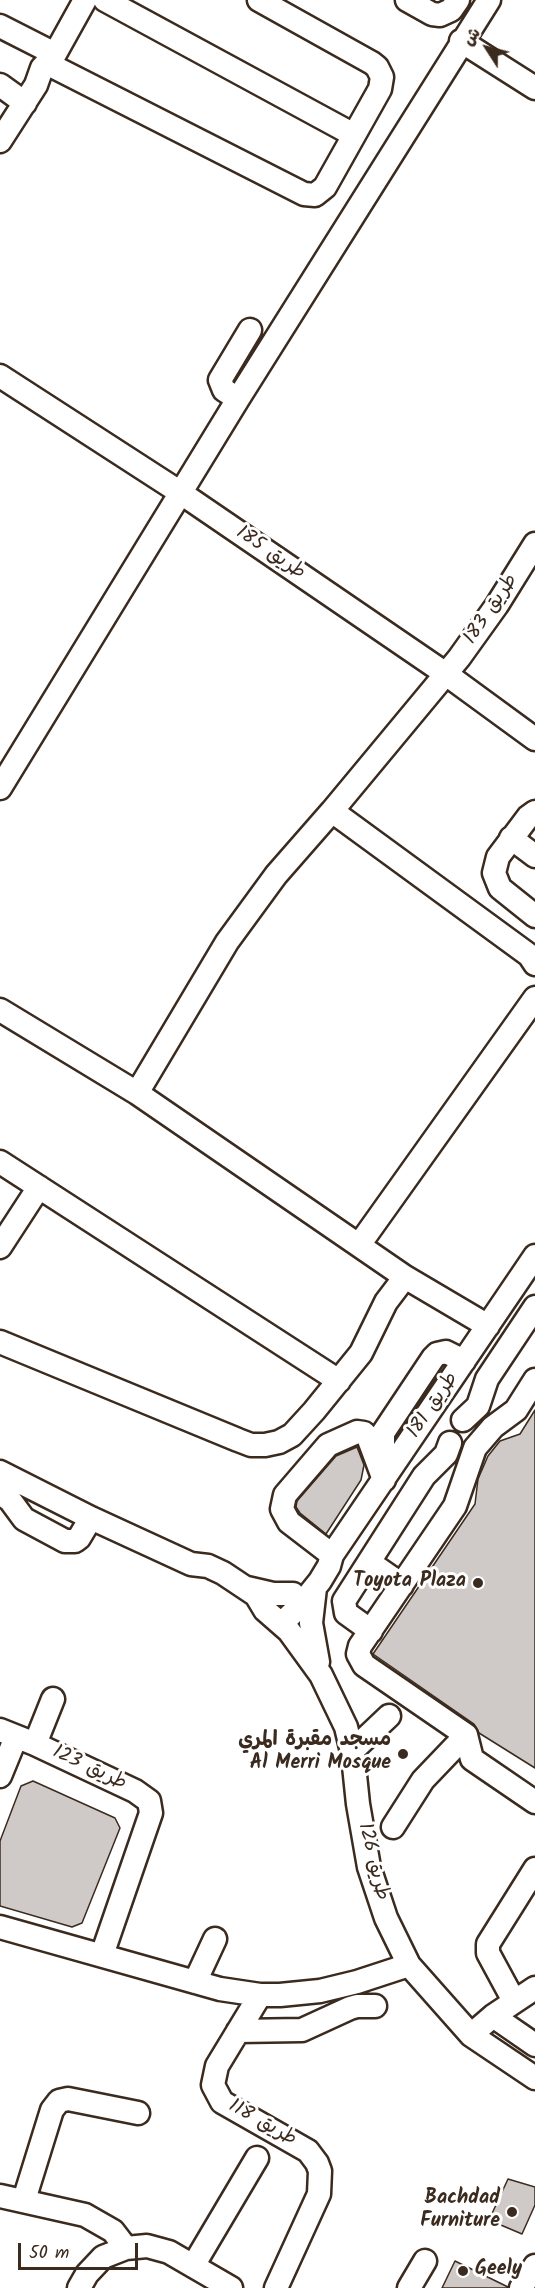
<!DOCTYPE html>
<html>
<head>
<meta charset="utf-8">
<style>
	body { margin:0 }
	#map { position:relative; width:535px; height:2288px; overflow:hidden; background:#fff; font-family:Kalam,"Playpen Sans Arabic",sans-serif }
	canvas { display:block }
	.north { position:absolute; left:457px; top:18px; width:60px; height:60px; -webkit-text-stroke:4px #fff; paint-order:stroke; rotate:306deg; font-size:16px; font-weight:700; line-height:24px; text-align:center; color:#3b2a1e }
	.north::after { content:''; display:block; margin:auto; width:21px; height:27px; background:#3b2a1e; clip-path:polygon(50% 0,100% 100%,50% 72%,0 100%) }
	.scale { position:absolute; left:18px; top:2243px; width:120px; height:27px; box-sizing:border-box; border:3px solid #3b2a1e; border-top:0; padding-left:8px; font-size:18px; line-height:21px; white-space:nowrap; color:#3b2a1e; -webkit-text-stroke:4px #fff; paint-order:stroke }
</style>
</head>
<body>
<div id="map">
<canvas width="535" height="2288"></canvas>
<div class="north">ش</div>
<div class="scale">50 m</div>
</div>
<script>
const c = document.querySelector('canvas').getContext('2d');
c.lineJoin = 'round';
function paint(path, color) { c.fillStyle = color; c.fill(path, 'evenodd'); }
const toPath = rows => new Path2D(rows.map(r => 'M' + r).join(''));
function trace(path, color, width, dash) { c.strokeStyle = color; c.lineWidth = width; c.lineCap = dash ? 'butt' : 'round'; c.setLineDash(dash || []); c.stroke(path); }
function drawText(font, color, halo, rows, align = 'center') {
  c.font = font + ' Kalam,"Playpen Sans Arabic",sans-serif'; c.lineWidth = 6; c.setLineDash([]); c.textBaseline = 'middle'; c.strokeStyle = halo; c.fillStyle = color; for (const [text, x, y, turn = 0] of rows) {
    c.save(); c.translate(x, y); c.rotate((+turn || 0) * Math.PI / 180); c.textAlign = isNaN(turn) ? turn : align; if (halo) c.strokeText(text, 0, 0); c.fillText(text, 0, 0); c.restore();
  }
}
const building = toPath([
	[535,1410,535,1768,479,1733,474,1724,373,1654,475,1504,478,1479,488,1456,500,1441,520,1434,535,1410],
	[357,1447,364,1465,361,1480,326,1534,300,1513,296,1507,297,1501,336,1456,357,1447],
	[33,1781,115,1818,120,1828,82,1923,72,1927,0,1906,0,1841,21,1786,33,1781],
	[508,2179,535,2187,535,2205,522,2234,489,2220,508,2179],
	[455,2261,508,2287,508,2288,442,2288,455,2261]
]);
paint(building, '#cfcac7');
trace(building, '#3b2a1e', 1.5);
const minor = toPath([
	[105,0,354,135],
	[407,0,432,14,440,15,451,10,458,0],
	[0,26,55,54],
	[461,41,535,88],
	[54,67,304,194,315,195,325,187,380,89,382,77,377,67,372,63,259,0],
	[0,85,25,103],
	[0,141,36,85,42,68,55,54,85,0],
	[0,376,181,493,446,674,535,739],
	[238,399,224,390,220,380,250,330],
	[535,544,497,605,459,658,332,811,529,955,535,964],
	[0,788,238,399,489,0],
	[535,812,528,817,498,857,494,873,500,888,535,916],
	[511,838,535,856],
	[0,1010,137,1093,405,1277,488,1326],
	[137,1093,227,942,276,875,332,811],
	[0,1162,339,1381],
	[359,1245,535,998],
	[0,1247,39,1187],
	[0,1342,238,1440,251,1445,265,1445,279,1442,292,1435,314,1411,361,1353,386,1302,405,1277],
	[535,1380,516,1410,493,1427,475,1448,455,1506,360,1646,358,1654,364,1665,466,1735,472,1759,535,1802],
	[463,1420,478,1406,487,1379,535,1307],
	[391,1458,383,1448,383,1433,433,1358,437,1354,446,1352,464,1361],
	[0,1472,91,1518,191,1564,208,1566,223,1573,256,1595,265,1610,289,1631,321,1675,346,1727,353,1756,358,1804,369,1867,386,1918,409,1965,471,2035,535,2078],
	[0,1493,10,1500,24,1519,65,1541,75,1541,79,1538,91,1518],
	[332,1555,289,1522,282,1509,285,1495,328,1445,357,1432,364,1433,368,1437,384,1480],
	[369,1562,402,1585],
	[247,1588,273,1594,293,1594],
	[315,1588,311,1623,318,1662],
	[281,1624,299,1607,320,1581,329,1566,332,1555,535,1256],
	[371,1631,346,1613,344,1601,424,1476,446,1454,450,1443],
	[0,1730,35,1744,135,1791,149,1801,151,1813,102,1955],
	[35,1744,53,1699],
	[352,1751,389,1716],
	[0,1776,16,1737],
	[393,1827,423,1780,466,1735],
	[0,1927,220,1989,260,1995,280,1995,320,1991,357,1982,409,1965],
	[195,1982,215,1939],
	[260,1995,217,2066,213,2085,222,2102,308,2151,317,2163,320,2171,319,2194,276,2288],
	[514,2001,488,1953,488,1944,535,1869],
	[493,2016,535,2045],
	[238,2031,302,2030,350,2008,357,2006,375,2006],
	[471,2035,493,2016,535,1988],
	[0,2196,85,2215,113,2231,126,2248],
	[24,2200,52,2110,59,2101,68,2099,138,2113],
	[193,2266,257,2158],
	[79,2288,87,2274,103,2257,126,2248,147,2246,169,2252,231,2288],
	[409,2288,425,2261],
	[521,2288,535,2266]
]);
trace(minor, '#3b2a1e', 27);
trace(minor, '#fff', 22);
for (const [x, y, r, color] of [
	[478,1583,6,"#3b2a1e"],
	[403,1754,6,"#3b2a1e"],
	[512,2212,6,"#3b2a1e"],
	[463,2271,6,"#3b2a1e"]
]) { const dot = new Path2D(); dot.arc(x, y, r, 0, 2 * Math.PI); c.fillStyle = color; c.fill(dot); trace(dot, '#fff', 2); }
drawText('20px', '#3b2a1e', '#fff', [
	["طريق 185",270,554,34],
	["طريق 183",492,610,-56],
	["طريق 181",434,1406,-56],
	["طريق 123",89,1769,25],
	["طريق 126",372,1862,76],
	["طريق 118",262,2124,29]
]);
drawText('bold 20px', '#3b2a1e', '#fff', [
	["Toyota Plaza",466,1583],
	["مسجد مقبرة المري",391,1742],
	["Al Merri Mosque",391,1765],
	["Bachdad",500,2200],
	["Furniture",500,2223],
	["Geely",475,2271,"left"]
], 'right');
</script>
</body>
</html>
